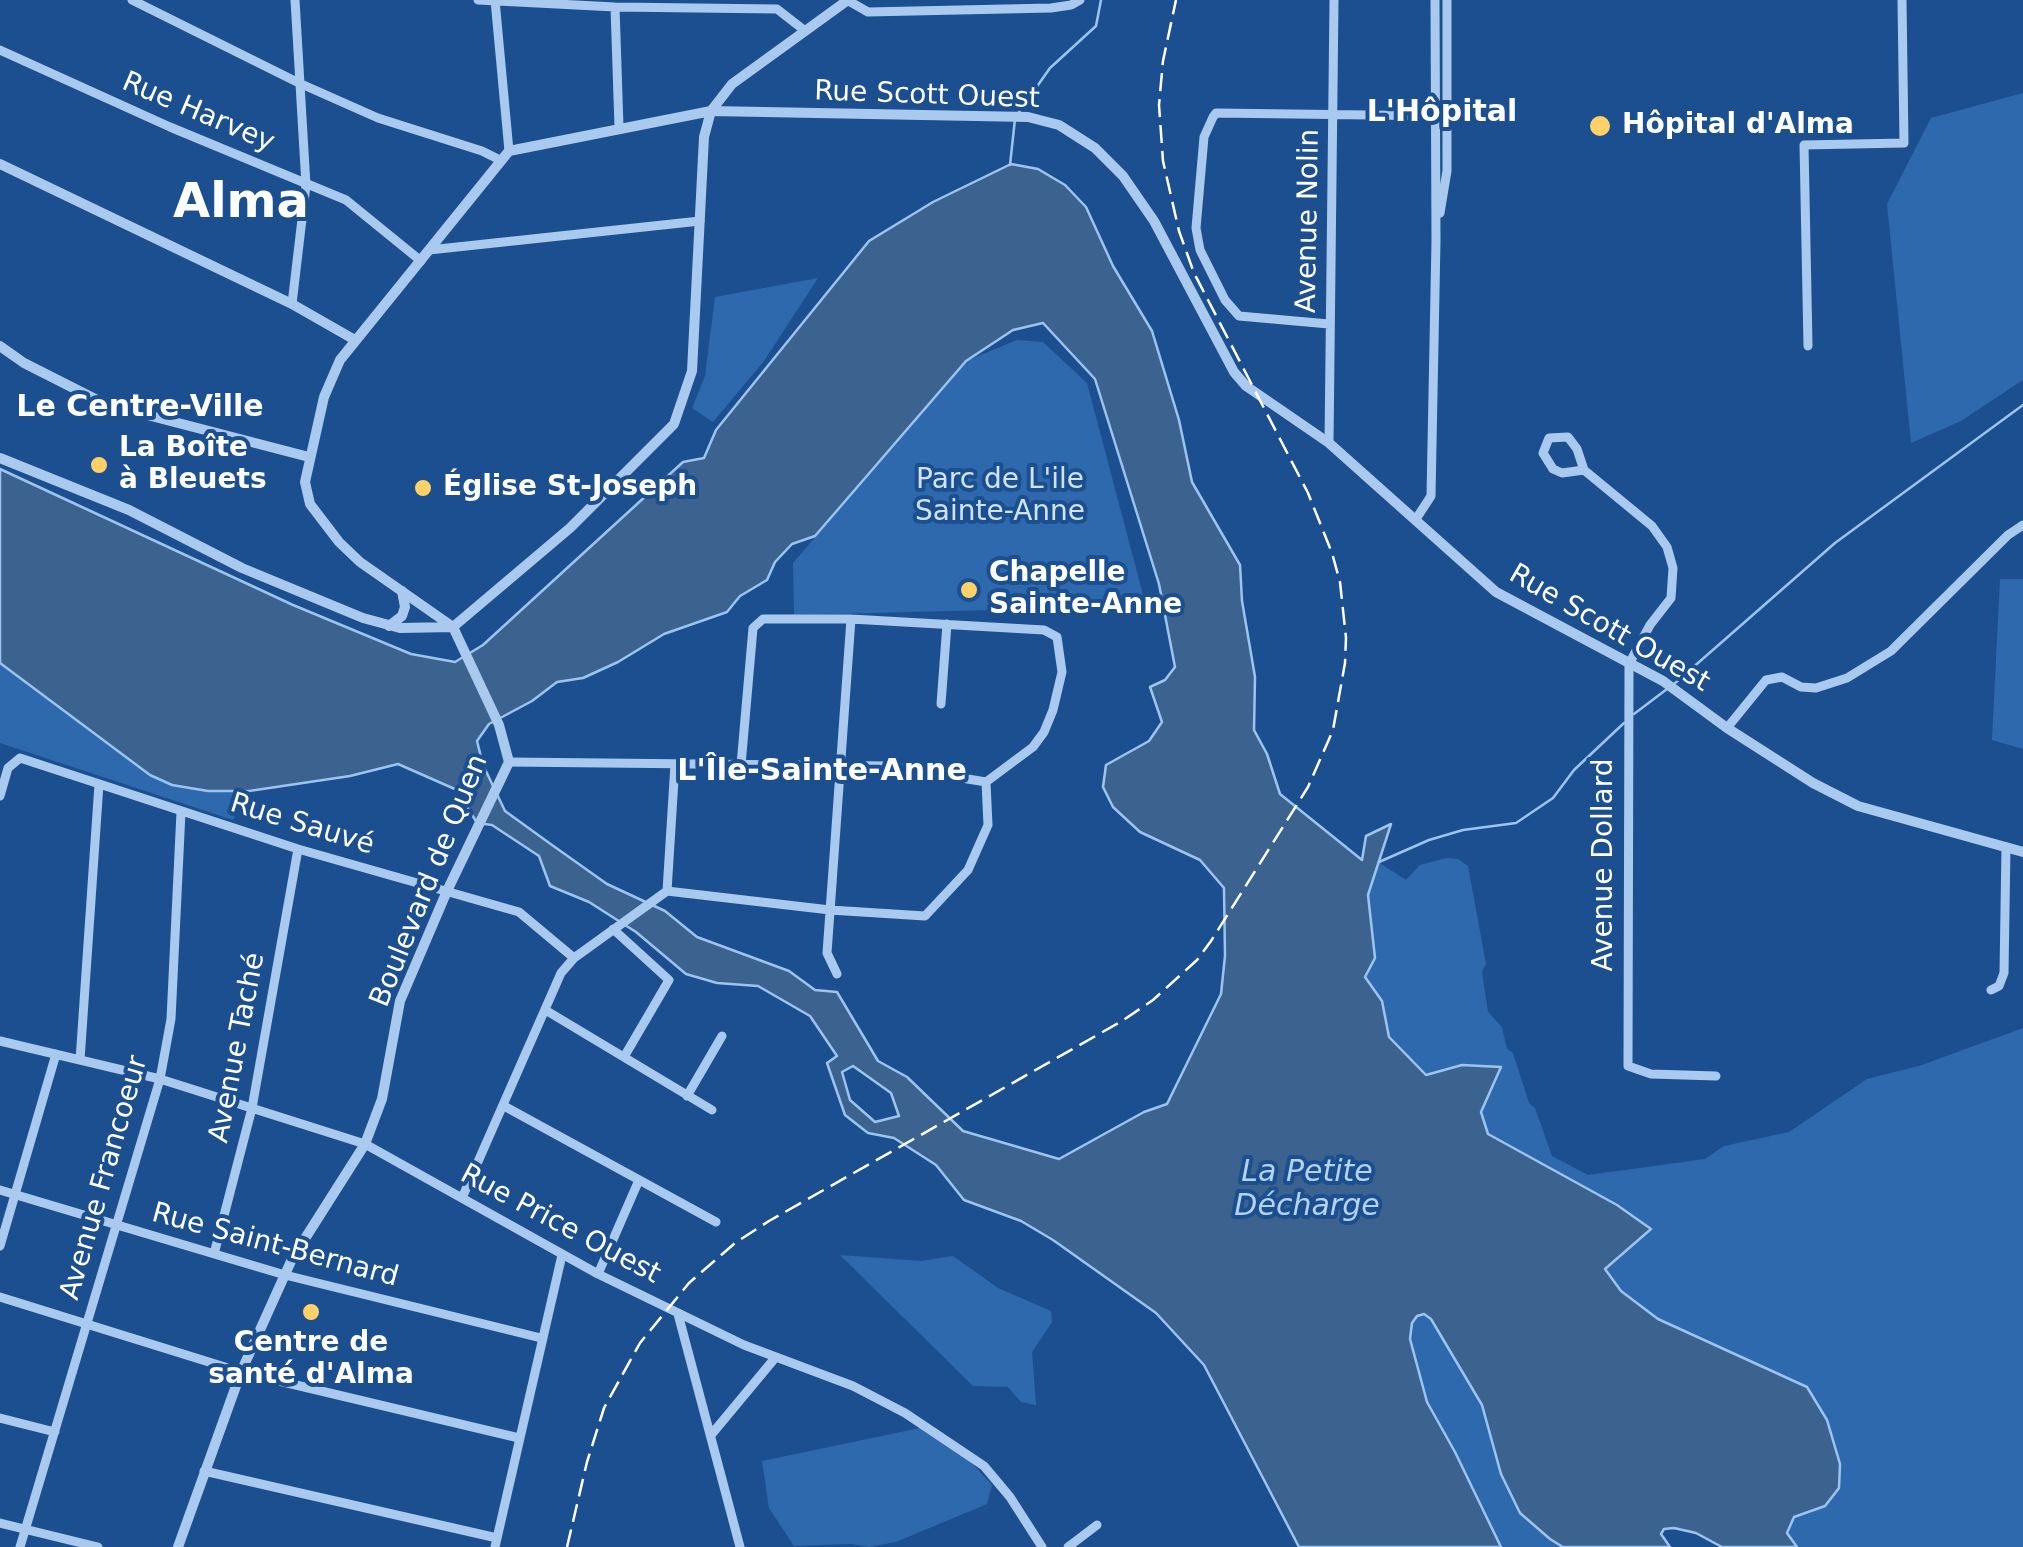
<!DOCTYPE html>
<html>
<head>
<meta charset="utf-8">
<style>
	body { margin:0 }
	canvas { display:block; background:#1b4f8f }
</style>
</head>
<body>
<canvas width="2023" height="1547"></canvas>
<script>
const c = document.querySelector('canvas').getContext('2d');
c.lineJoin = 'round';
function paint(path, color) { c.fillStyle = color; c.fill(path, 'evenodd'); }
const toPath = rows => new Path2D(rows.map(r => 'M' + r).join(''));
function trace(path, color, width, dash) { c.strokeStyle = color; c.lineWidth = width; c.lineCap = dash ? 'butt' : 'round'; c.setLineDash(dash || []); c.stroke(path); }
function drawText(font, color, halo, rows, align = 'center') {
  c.font = font + ' "DejaVu Sans",sans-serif'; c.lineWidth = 8; c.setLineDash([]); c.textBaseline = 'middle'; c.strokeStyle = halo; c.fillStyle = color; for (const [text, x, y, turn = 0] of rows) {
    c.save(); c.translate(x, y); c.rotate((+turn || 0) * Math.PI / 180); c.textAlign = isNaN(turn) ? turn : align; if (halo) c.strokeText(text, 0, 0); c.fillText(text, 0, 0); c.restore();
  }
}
paint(toPath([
	[2023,93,2023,380,1961,421,1911,443,1887,204,1931,118],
	[818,278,764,361,713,422,692,408,705,376,715,297],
	[1017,340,1043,342,1087,383,1146,606,794,615,793,563,966,361],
	[2000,579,2023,579,2023,749,1992,740],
	[0,663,150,775,172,785,208,791,249,791,233,820,0,743],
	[1447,858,1458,859,1468,866,1486,964,1482,972,1488,1012,1502,1027,1507,1049,1513,1053,1529,1103,1535,1108,1552,1156,1588,1175,1705,1159,1724,1146,1789,1132,1867,1079,1919,1066,2023,1028,2023,1547,1797,1547,1787,1533,1794,1517,1825,1506,1840,1464,1827,1420,1808,1387,1658,1319,1621,1291,1605,1269,1650,1229,1617,1205,1488,1134,1481,1112,1500,1067,1462,1065,1426,1075,1389,1037,1382,1001,1365,977,1375,958,1368,895,1378,862,1406,880,1420,865],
	[840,1255,921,1261,953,1256,998,1288,1051,1311,1052,1322,1032,1352,1036,1405,1021,1402,1008,1387,973,1386],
	[1424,1314,1431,1319,1482,1405,1501,1474,1550,1539,1563,1547,1501,1547,1455,1452,1427,1402,1410,1339,1412,1323,1417,1316],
	[920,1428,970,1461,992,1485,987,1504,896,1542,869,1547,851,1544,794,1546,769,1508,762,1461]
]), '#2e69ad');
const water = toPath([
	[1011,164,1038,169,1065,185,1086,207,1113,266,1152,331,1179,420,1192,482,1240,565,1242,601,1255,677,1254,730,1267,754,1280,794,1362,860,1366,836,1391,824,1368,895,1375,958,1365,977,1382,1001,1389,1037,1426,1075,1462,1065,1501,1067,1481,1112,1488,1134,1617,1205,1651,1229,1605,1269,1621,1291,1658,1319,1807,1387,1827,1420,1840,1464,1839,1488,1825,1506,1794,1517,1787,1533,1797,1547,1722,1547,1696,1533,1674,1528,1664,1529,1661,1534,1670,1547,1563,1547,1550,1539,1520,1513,1501,1474,1482,1405,1431,1319,1424,1314,1417,1316,1412,1323,1410,1339,1427,1402,1455,1452,1501,1547,1299,1547,1204,1365,1156,1313,1053,1240,1021,1221,964,1200,936,1165,894,1138,868,1133,845,1115,827,1063,837,1056,810,1016,758,986,717,983,686,974,636,932,589,902,550,886,539,856,492,825,477,823,457,790,398,764,350,776,249,791,208,791,172,785,150,775,0,663,0,469,293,605,411,654,455,662,483,645,683,462,704,458,716,430,869,241,933,202,1011,164],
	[1043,323,1095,379,1159,584,1175,667,1165,680,1150,687,1162,722,1149,741,1106,765,1103,787,1113,807,1140,832,1200,860,1224,888,1225,956,1221,994,1167,1104,1144,1112,1059,1159,963,1131,907,1077,878,1061,837,992,815,990,789,971,697,937,665,911,607,884,552,845,505,811,483,765,477,741,489,724,532,701,557,682,583,678,618,662,664,634,727,612,740,596,767,580,775,562,792,544,815,536,966,361,1013,330,1043,323],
	[853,1066,891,1093,899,1116,875,1122,850,1100,842,1072,853,1066]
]);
paint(water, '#3c6290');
trace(water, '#9cc4f0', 2.5);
trace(toPath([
	[1019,112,1050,68,1096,26,1101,0],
	[1010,165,1015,119],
	[1674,684,1835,543,2023,405],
	[1634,714,1667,689],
	[1379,862,1429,840,1463,830,1516,823,1553,798,1574,770,1624,723]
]), '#9cc4f0', 2.5);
trace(toPath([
	[132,0,299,83,378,118,482,151,500,160],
	[478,0,615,7,777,9,804,30],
	[495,0,509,151],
	[847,0,868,12,1051,8,1071,5,1080,0],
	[615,7,619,127],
	[0,50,170,127,346,200,421,261],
	[1440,213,1447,171,1447,0],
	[429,250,700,221],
	[292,304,306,185,295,0],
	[1329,324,1239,316,1225,300,1200,250,1196,228,1204,137,1213,117,1216,113,1447,116],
	[1808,346,1804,145,1904,143,1902,0],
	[1329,443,1334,0],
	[1584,470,1562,473,1553,469,1543,453,1549,438,1568,437,1577,449,1584,470,1652,526,1667,547,1673,568,1671,598,1650,625,1629,664,1628,1066,1651,1074,1716,1076],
	[1416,519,1431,496,1436,241,1435,0],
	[941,704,947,624],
	[1727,728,1766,680,1782,677,1801,687,1816,688,1847,678,1891,651,2008,535,2023,525],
	[509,762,889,766,986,782],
	[0,796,8,768,20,758,298,849,519,912,574,958],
	[667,891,830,910,925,916,968,870,988,825,986,782,1033,747,1044,732,1053,710,1062,672,1057,637,1044,630,851,619,763,619,753,628,741,765],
	[613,929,669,980,624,1057],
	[837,974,827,953,851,619],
	[1991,990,1999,986,2004,973,2006,847],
	[547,1011,712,1110],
	[0,1041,160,1079,365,1144,598,1274,744,1345,853,1386,905,1413,984,1466,1010,1497,1042,1547],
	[80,1060,99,784],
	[687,1096,722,1036],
	[504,1106,716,1222],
	[0,1190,285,1275,541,1338],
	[462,1198,561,973,574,958,667,891,675,764],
	[0,1246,56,1054],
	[214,1254,252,1108,298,849],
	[598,1274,639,1180],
	[0,1297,241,1372,519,1438],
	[678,1314,740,1547],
	[0,1418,55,1432],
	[711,1435,775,1358],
	[204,1471,497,1538],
	[0,1523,98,1547],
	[20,1547,160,1079,171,1019,181,812],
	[495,1547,562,1255],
	[1068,1547,1097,1525]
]), '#a9c9ee', 9);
trace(toPath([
	[0,164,292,304,355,340],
	[0,346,24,363,105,404,309,457],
	[0,458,129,510,242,568,363,618,400,628,453,627,570,528,674,424,692,371,704,137,711,111,732,84,848,0],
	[389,626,402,616,405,607,402,591],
	[178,1547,241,1372,292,1259,365,1144,382,1099,400,1001,447,891,509,762,499,725,453,627,360,562,339,542,310,504,305,482,324,397,340,360,509,151,711,111,1028,117,1059,125,1095,148,1123,176,1154,221,1234,372,1246,386,1329,443,1496,592,1663,681,1727,728,1813,783,1858,806,2023,852]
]), '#a9c9ee', 10);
trace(toPath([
	[567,1547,587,1462,604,1408,640,1343,689,1283,735,1243,769,1221,1122,1021,1153,1000,1197,960,1211,941,1308,787,1333,730,1345,663,1346,638,1340,582,1332,553,1308,493,1194,273,1179,231,1163,161,1159,105,1163,61,1176,0]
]), '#fff', 2.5, [18, 8]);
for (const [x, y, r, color] of [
	[1600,126,12,"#ffd166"],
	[99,465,10,"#ffd166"],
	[423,488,10,"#ffd166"],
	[969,590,10,"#ffd166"],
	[311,1312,10,"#ffd166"]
]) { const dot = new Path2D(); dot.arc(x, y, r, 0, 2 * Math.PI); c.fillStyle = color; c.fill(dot); trace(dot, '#1b4f8f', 4); }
drawText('28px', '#fff', '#1b4f8f', [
	["Rue Scott Ouest",927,96,2],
	["Rue Harvey",198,113,23],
	["Avenue Nolin",1309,221,-89],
	["Rue Scott Ouest",1609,629,30],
	["Rue Sauvé",302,825,17],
	["Avenue Dollard",1605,865,-90],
	["Boulevard de Quen",430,881,-68],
	["Avenue Taché",238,1048,-79],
	["Avenue Francoeur",105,1178,-74],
	["Rue Price Ouest",560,1225,28],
	["Rue Saint-Bernard",275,1246,15]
]);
drawText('bold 28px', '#fff', '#1b4f8f', [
	["Hôpital d'Alma",1622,126],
	["La Boîte",119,449],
	["à Bleuets",119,481],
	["Église St-Joseph",443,488],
	["Chapelle",989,574],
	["Sainte-Anne",989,606],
	["Centre de",311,1344,"center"],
	["santé d'Alma",311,1376,"center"]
], 'left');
drawText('28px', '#cfe3fa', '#1b4f8f', [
	["Parc de L'ile",1000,481],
	["Sainte-Anne",1000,513]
]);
drawText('bold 30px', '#fff', '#1b4f8f', [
	["L'Hôpital",1442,113],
	["Le Centre-Ville",140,408],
	["L'Île-Sainte-Anne",822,772]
]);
drawText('italic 30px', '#b5d3f5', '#1b4f8f', [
	["La Petite",1307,1173],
	["Décharge",1307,1207]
]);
drawText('bold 48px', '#fff', '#1b4f8f', [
	["Alma",241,205]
]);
</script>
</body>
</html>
